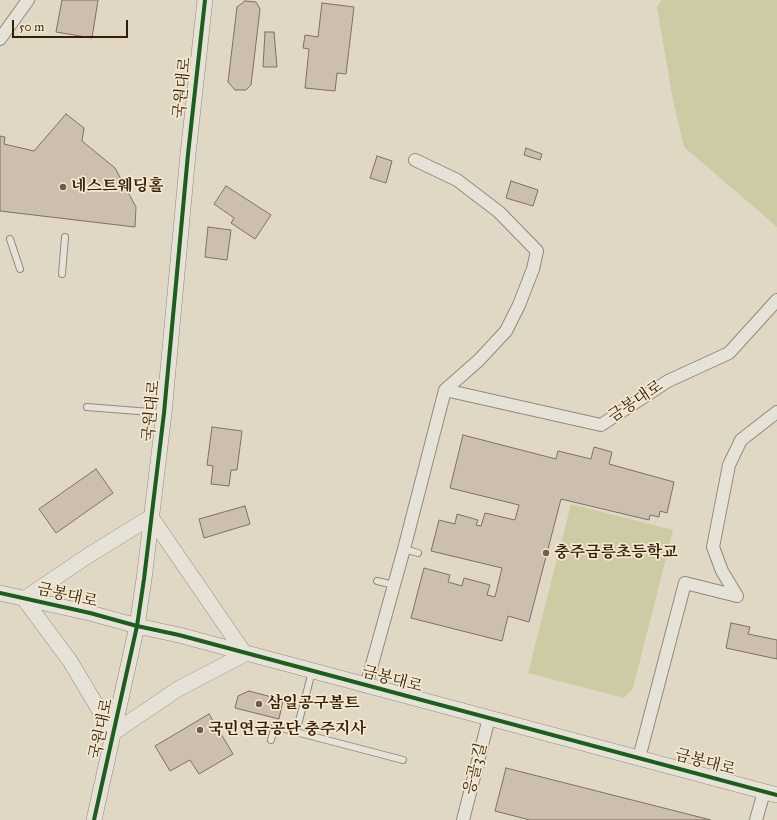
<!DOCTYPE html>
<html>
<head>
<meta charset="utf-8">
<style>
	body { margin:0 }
	#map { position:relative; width:777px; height:820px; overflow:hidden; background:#e0d8c4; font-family:"IM FELL Great Primer",serif }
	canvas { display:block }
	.scale { position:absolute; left:12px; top:20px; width:116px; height:18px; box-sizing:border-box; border:2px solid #351d06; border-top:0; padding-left:5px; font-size:12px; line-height:14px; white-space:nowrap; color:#351d06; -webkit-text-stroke:3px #f3e8d1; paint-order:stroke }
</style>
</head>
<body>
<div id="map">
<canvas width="777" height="820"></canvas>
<div class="scale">50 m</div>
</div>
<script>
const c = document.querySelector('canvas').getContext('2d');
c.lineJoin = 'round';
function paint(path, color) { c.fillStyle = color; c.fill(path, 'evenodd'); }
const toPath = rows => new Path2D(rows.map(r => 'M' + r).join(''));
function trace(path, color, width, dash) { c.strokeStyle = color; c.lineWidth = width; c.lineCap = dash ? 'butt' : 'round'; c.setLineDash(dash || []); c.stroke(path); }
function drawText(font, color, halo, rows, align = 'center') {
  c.font = font + ' "IM FELL Great Primer","Noto Serif KR",serif'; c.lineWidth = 3.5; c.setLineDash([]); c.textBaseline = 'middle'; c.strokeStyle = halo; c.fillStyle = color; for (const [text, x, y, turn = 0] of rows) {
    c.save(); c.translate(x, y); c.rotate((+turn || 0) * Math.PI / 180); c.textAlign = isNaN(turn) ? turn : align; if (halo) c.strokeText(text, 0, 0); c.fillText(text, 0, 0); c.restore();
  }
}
paint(toPath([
	[662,0,777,0,777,227,684,147,673,100,657,7],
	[571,504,673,530,633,688,624,698,528,673]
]), '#cecaa4');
const building = toPath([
	[62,0,98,0,92,38,56,32,62,0],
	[245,1,256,2,260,9,251,85,246,90,235,90,228,82,237,7,245,1],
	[322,3,354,7,346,74,337,73,335,91,305,88,309,49,303,48,305,35,318,37,322,3],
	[265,32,274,32,277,67,263,67,265,32],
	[66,114,84,128,82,141,115,168,136,207,135,227,0,211,0,136,5,137,4,144,34,151,66,114],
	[526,148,542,154,540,160,524,155,526,148],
	[377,156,392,161,386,183,370,178,377,156],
	[511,181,538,190,533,206,506,198,511,181],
	[226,186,271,215,255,239,231,223,234,218,214,204,226,186],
	[208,227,231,230,227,260,205,257,208,227],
	[212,427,242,431,237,470,231,470,229,486,211,484,213,466,207,465,212,427],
	[463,435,556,459,558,451,591,459,594,447,612,452,609,464,674,482,667,513,660,511,659,517,650,515,649,520,561,499,529,622,508,616,502,641,411,618,424,568,450,575,448,582,462,586,464,578,490,585,487,595,495,597,502,568,431,551,439,520,455,524,457,514,478,520,476,525,481,526,485,513,515,520,519,505,450,488,463,435],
	[96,469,113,493,56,533,39,509,96,469],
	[245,506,250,524,204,538,199,519,245,506],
	[731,623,750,627,748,634,777,640,777,659,726,648,731,623],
	[249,691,283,700,279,719,235,708,238,696,249,691],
	[209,714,233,754,199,774,190,760,170,771,155,746,209,714],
	[506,768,711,820,530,820,495,811,506,768]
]);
paint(building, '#cdbfaf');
trace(building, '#7a7164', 1);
const service = toPath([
	[10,239,20,269],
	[62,274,65,237],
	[87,407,163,413],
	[404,549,418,553],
	[377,581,394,585],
	[312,672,296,732,403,760],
	[271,740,275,726,296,732]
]);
const minor = toPath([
	[0,39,28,0],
	[445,390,601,425,668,381,729,353,777,300],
	[737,596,722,571,713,547,729,465,741,440,777,412],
	[366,686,404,549,445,390,479,360,506,331,519,305,533,269,537,251,499,212,457,180,415,160],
	[639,758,685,583,737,596],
	[463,820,489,718],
	[756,820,764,792]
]);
const tertiary = toPath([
	[151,517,245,654],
	[0,593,90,613,137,626,179,635,777,795],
	[24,599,70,661,113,733],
	[24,599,89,555,151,517],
	[113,733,178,689,245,654],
	[94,820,137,626,144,579,164,413,188,154,205,0]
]);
trace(service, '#928a7c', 8);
trace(minor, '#928a7c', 14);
trace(tertiary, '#928a7c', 16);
trace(service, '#e7e2d8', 6);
trace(minor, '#e7e2d8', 12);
trace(tertiary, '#e7e2d8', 15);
trace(toPath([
	[0,593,90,613,137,626,179,635,777,795],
	[94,820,137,626,144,579,164,413,188,154,205,0]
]), '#1b5e20', 4);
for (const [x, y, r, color] of [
	[63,187,4,"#715e48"],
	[546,553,4,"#715e48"],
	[259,704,4,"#715e48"],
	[200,730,4,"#715e48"]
]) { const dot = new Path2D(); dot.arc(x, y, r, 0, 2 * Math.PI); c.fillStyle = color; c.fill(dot); trace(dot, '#f3e8d1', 1.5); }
drawText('16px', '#351d06', '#f3e8d1', [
	["국원대로",183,88,-84],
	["금봉대로",636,402,-34],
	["국원대로",152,411,-84],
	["금봉대로",67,596,13],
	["금봉대로",392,680,15],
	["국원대로",102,729,-78],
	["금봉대로",705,763,15],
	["응골3길",476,769,-76]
]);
drawText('bold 16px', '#351d06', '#f3e8d1', [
	["네스트웨딩홀",71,187],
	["충주금릉초등학교",554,553],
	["삼일공구볼트",267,704],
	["국민연금공단 충주지사",208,730]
], 'left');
</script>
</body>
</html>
